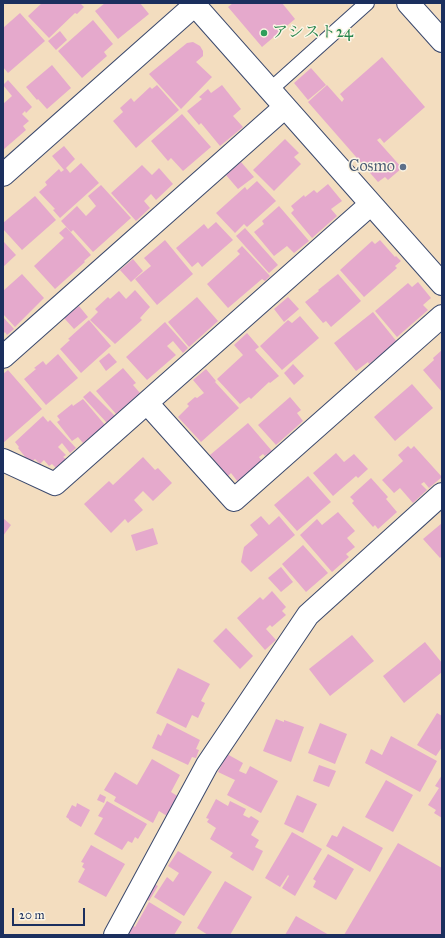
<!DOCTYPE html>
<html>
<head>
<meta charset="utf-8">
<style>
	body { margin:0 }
	#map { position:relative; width:445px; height:938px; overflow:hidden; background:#f3ddbf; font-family:"IM FELL Great Primer",serif }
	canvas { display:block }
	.frame { position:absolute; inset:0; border:4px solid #1b2f5e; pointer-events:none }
	.scale { position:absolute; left:12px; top:908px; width:73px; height:18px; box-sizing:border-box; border:2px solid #1b2f5e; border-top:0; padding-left:5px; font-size:12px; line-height:14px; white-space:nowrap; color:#1b2f5e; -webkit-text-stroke:3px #fcf5e5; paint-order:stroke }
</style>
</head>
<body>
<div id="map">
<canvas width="445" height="938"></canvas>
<div class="frame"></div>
<div class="scale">20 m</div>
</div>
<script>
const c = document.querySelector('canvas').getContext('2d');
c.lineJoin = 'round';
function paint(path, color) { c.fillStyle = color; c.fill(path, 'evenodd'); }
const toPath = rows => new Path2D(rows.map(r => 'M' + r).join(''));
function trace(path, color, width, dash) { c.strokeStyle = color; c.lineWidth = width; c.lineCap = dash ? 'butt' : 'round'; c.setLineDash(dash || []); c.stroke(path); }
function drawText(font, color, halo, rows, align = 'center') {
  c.font = font + ' "IM FELL Great Primer","Noto Serif JP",serif'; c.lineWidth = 3; c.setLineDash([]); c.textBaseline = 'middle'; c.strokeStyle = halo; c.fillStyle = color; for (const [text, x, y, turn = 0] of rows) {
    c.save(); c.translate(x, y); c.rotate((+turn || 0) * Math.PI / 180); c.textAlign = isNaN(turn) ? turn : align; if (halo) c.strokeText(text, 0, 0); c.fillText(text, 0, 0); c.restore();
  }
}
paint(toPath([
	[42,3,80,3,84,7,77,14,75,13,49,38,28,16],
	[105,3,140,3,149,14,118,39,95,11],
	[233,3,282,3,295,19,262,47,228,7],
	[20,13,45,41,8,73,3,67,3,28],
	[93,20,113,44,104,52,107,56,82,78,58,51],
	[60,31,67,40,56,50,48,41],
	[193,42,200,46,203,51,203,56,196,62,212,77,181,109,149,74,187,43],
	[382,57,425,107,384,143,380,138,377,140,402,168,388,180,385,177,378,182,308,102,327,85,342,102,344,99,340,94],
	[52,65,71,88,47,109,38,99,37,100,26,87],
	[311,68,326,85,308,100,294,83],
	[8,80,32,107,26,113,25,111,22,114,29,121,23,126,26,130,3,150,3,104,12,96,3,85],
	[157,85,179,110,136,148,113,121,123,112,120,108,131,98,134,102,150,87,152,89],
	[222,85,241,109,233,116,243,127,220,146,201,123,199,125,187,111,202,99,199,97,208,89,211,93],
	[182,114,211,147,183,171,171,158,168,161,151,141],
	[285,139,299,153,294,157,301,164,274,191,253,170],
	[64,146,75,159,66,168,70,173,81,163,99,183,60,218,53,210,55,209,39,192,47,185,45,182,59,169,61,172,64,170,52,156],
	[241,162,254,177,238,189,226,175],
	[142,165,152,175,159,168,173,184,156,200,151,194,144,201,150,208,136,221,111,193],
	[257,181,276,201,247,227,244,224,235,233,216,213,245,187,247,190],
	[328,184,342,201,331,209,337,216,312,238,291,213,294,210,291,206,304,195,305,197,314,190,317,193],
	[101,185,131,218,93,252,73,230,71,232,61,221,77,206,86,216,96,206,88,196],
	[35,196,56,220,22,250,3,229,3,223],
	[279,206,309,241,294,253,287,246,274,256,254,232,264,224,262,221],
	[216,222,233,240,202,267,198,262,192,267,176,248,204,224,208,229],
	[66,227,91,255,84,261,85,262,55,289,34,266,64,238,59,233],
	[245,228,278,265,269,273,236,236],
	[165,240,193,274,157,305,135,279,151,266,144,258],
	[380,240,395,257,396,256,401,261,395,266,397,268,364,297,340,270,372,241,375,244],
	[3,242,4,242,16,255,3,267],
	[242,246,270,276,265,281,262,279,228,308,207,284,240,254,237,251],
	[133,259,143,271,131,282,120,270],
	[22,274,44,298,15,327,3,314,3,291],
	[338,274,361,301,331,327,326,321,323,323,305,302,319,291,318,290],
	[418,282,431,298,423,305,428,310,397,337,375,311,408,283,412,287],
	[135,290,150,307,140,318,142,320,115,344,90,320,98,312,95,309,108,297,110,299,119,291,126,299],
	[197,297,218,321,189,347,168,322],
	[288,297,299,309,284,322,274,309],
	[79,306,88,317,74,329,64,318],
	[373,312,397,342,369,364,368,362,356,371,334,343],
	[300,316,319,338,282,370,260,346,288,320,292,323],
	[3,317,14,329,7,335,5,332,3,334],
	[89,320,111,346,81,373,60,349,70,340,68,339],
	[165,322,188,348,183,353,173,341,167,346,176,355,147,380,126,357],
	[247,333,259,347,255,350,279,376,270,383,269,382,251,399,249,397,240,404,217,379,243,355,234,345],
	[442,350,442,392,423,370,434,360,433,358],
	[109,353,117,362,106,371,99,361],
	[58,354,78,378,46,405,24,379,36,369,34,368,43,361,46,365],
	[293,364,304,376,294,385,284,373],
	[123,368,136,383,133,385,140,393,116,414,96,391],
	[206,369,216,381,205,391,215,382,239,408,201,442,178,417,189,406,187,404,195,397,197,398,204,393,193,380],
	[8,370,42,409,3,443,3,374],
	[412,384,433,408,395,441,374,417],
	[90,391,115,416,107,423,83,397],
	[290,397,301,410,297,413,303,421,276,445,258,425],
	[83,399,105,425,83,443,78,437,72,441,57,422,60,420,57,416,72,404,73,406],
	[43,416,48,422,50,420,76,448,70,453,62,443,58,447,66,455,63,457,66,459,56,468,52,464,49,466,44,460,40,464,35,459,30,463,18,448,19,447,15,442],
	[248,423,272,451,265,456,263,454,259,457,262,461,238,482,231,473,228,476,210,455],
	[408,446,411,449,414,446,442,477,429,488,424,482,421,484,427,490,413,503,400,488,394,493,382,480,403,461,398,455],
	[336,453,344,462,354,454,368,469,358,478,356,476,333,496,313,473],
	[143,457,155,470,158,468,172,483,153,501,143,491,134,500,143,510,128,523,125,519,111,533,84,504,109,481,113,485],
	[308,476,331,502,297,531,274,505],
	[371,478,388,497,386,499,397,512,378,529,375,525,373,527,352,503,354,501,350,497],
	[338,512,355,531,347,538,355,547,346,554,349,557,332,572,300,535,317,519,322,525],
	[261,516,269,525,279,516,295,535,251,572,241,562,244,547,258,535,250,525],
	[3,518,11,525,3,536],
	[442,523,442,556,440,558,423,539],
	[153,528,158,544,136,551,131,535],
	[303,545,328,573,306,592,282,564],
	[281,567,293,582,281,592,268,578],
	[272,591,286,607,282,611,286,615,272,627,270,625,266,629,276,640,265,650,237,618,260,597,263,600],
	[226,628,253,656,240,669,213,641],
	[352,635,374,661,330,696,309,669],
	[425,642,442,663,442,672,404,703,383,676],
	[178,668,210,684,201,701,205,703,198,718,192,715,186,728,156,713],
	[437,713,442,716,442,747,436,756,417,745],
	[276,719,284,722,284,720,304,727,291,762,263,751],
	[167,723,200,740,196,749,199,750,196,758,192,757,188,765,152,748,158,734,161,736],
	[320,723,347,734,335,764,308,753],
	[391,736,437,761,420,792,365,763,371,749,382,755],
	[227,754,243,763,239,771,246,774,250,766,278,781,261,813,227,795,235,780,218,772],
	[152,759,180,775,171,792,179,797,167,816,159,811,153,823,114,801,116,797,104,790,115,772,137,785],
	[319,765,336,771,329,787,313,781],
	[442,775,442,818,434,813,436,810,428,805,439,788,435,786],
	[386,780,413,795,393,832,365,817],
	[100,794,106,797,104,803,97,800],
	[297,795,317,804,303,833,284,824],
	[216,799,228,806,230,801,246,809,243,815,249,818,251,816,259,821,251,835,259,840,255,847,263,851,253,871,230,857,233,853,210,839,216,828,207,822,209,819,206,818],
	[107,801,147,824,138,839,135,837,132,843,128,841,122,850,94,834,103,818,98,816],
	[77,803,90,810,81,827,69,820,69,819,66,817,72,805,76,807],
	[343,826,383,848,370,872,326,846,332,835,337,837],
	[292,832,322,849,295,896,282,888,289,876,288,875,280,887,265,878],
	[398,843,442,868,442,935,344,935],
	[91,845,125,864,106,897,78,882,85,869,82,867,84,863,81,862],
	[178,851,212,872,184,916,154,897,167,877,173,882,179,873,168,866],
	[328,854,354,869,336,900,313,887,316,881,313,879],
	[225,881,252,897,230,935,208,935,197,928],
	[152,883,158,886,149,901,144,897],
	[149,902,182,922,174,935,124,935,131,924,135,927],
	[296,916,329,935,285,935]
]), '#e5a9cc');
const service = toPath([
	[270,90,367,3]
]);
const minor = toPath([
	[193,3,442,284],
	[3,357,285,107],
	[147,403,234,500,442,316],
	[3,460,55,484,371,204],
	[115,935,207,765,308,615,442,494]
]);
const tertiary = toPath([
	[3,175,197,3]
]);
const trunk = toPath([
	[408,3,442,41]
]);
trace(service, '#3b496d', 16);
trace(minor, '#3b496d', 24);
trace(tertiary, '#3b496d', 24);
trace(trunk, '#3b496d', 24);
trace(service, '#fff', 14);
trace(minor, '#fff', 22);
trace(tertiary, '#fff', 22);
trace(trunk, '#fff', 22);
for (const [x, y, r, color] of [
	[264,33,4,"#2e9e5b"],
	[403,167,4,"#5c6f8a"]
]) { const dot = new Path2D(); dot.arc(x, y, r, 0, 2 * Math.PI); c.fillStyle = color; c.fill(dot); trace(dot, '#fcf5e5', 1.5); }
drawText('16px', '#27864d', '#fcf5e5', [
	["アシスト24",272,33]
], 'left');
drawText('16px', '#4e5e75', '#fcf5e5', [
	["Cosmo",395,167]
], 'right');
</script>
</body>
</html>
